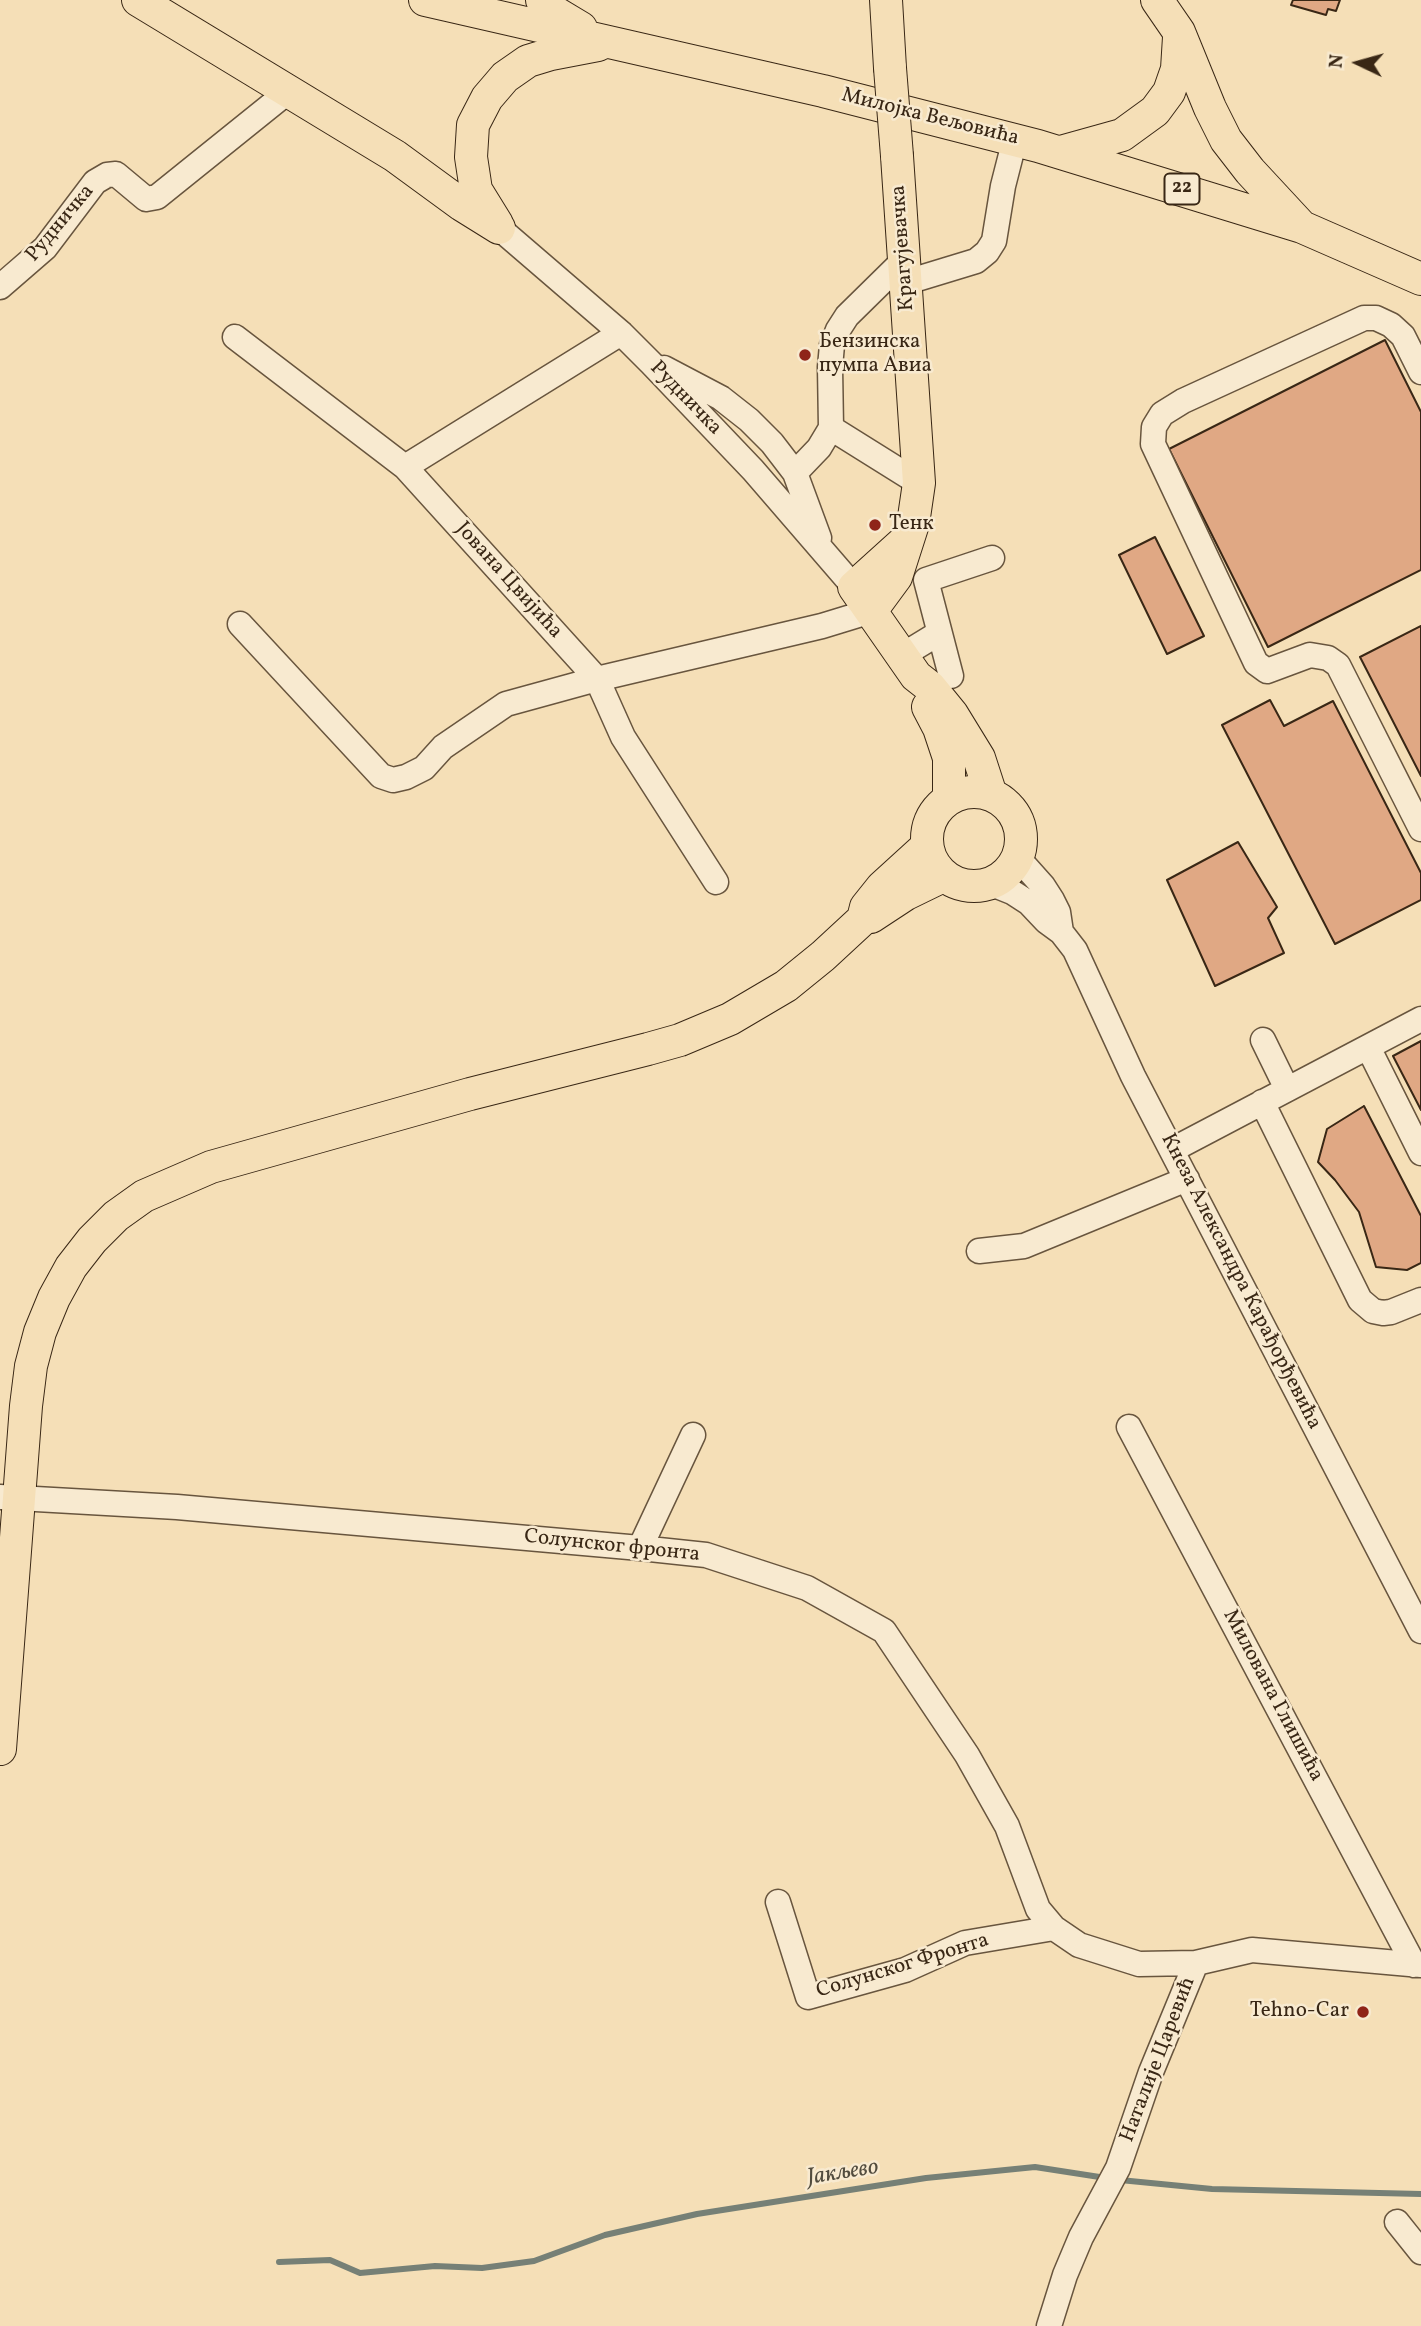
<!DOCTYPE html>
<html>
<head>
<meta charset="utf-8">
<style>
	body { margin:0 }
	#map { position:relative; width:1421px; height:2326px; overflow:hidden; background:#f5dfb7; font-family:Vollkorn,serif }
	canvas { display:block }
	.north { position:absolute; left:1323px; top:28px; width:70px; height:70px; -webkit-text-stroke:5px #f8ead0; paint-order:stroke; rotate:275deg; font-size:19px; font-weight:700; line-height:28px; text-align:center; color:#392715 }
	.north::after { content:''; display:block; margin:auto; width:24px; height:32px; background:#392715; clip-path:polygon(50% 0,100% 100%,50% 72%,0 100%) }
</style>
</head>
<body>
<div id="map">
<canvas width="1421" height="2326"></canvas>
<div class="north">N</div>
</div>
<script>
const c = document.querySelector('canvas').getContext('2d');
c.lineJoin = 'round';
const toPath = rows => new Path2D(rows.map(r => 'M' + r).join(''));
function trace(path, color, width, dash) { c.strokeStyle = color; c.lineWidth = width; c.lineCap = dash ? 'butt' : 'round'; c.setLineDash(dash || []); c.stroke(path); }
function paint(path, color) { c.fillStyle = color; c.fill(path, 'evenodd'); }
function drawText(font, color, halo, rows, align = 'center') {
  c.font = font + ' Vollkorn,serif'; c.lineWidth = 5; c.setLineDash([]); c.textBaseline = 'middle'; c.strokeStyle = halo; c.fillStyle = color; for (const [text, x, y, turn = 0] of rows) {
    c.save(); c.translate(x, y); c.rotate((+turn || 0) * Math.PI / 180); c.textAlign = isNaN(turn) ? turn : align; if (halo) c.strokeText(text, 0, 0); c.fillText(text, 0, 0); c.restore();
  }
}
trace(toPath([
	[1120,2180,1212,2189,1421,2194],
	[279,2262,330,2260,360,2273,435,2266,482,2268,534,2261,605,2235,697,2214,926,2178,1035,2167,1106,2178]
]), '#768076', 6);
const building = toPath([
	[1293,0,1340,0,1336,11,1328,9,1326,15,1291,5,1293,0],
	[1385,340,1421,412,1421,570,1268,647,1169,449,1385,340],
	[1155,537,1204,636,1167,654,1119,555,1155,537],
	[1421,626,1421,776,1360,657,1421,626],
	[1270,700,1284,726,1333,701,1421,873,1421,900,1335,944,1222,725,1270,700],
	[1238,842,1277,907,1268,918,1284,953,1215,986,1167,880,1238,842],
	[1421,1041,1421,1110,1393,1056,1421,1041],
	[1364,1106,1421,1216,1421,1263,1407,1270,1376,1267,1359,1212,1335,1180,1318,1162,1327,1129,1364,1106]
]);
paint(building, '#e0a884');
trace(building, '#392715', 2);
const minor = toPath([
	[499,228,621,333,651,363,753,470,854,587],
	[907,282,976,261,987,252,994,241,1003,186,1015,139],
	[0,287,45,248,95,182,107,175,116,174,146,199,157,197,290,90],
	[235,337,405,467,597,679,623,737,716,882],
	[664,368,721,398,749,420,772,443,795,473,819,538],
	[1421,372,1403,336,1391,325,1376,318,1364,318,1183,401,1162,414,1154,427,1153,444,1256,663,1267,671,1310,655,1328,658,1338,665,1421,829],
	[831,428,919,483],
	[405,467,621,333],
	[795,473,819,448,831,428,830,367,832,345,838,330,847,316,905,259],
	[240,624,381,776,393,780,406,777,424,768,443,747,506,704,597,679,822,626,871,611],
	[903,655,939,633],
	[951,676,926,580,992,558],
	[1018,858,1043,886,1052,900,1058,912,1061,932],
	[992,884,1012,892,1029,903,1046,921,1061,932,1075,950,1133,1076,1421,1631],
	[1263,1040,1287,1089],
	[1368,1047,1421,1153],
	[1262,1102,1360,1300,1373,1311,1383,1313,1391,1312,1421,1300],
	[1172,1150,1421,1019],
	[979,1251,1024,1246,1187,1179],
	[1129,1427,1414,1965],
	[0,1497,177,1507,640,1548,706,1555,807,1588,884,1631,967,1755,1007,1826,1038,1909,1054,1928,1079,1945,1139,1964,1196,1963],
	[640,1548,693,1435],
	[778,1902,808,1997,905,1970,965,1943,1054,1928],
	[1397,2222,1421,2252],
	[1049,2326,1065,2275,1081,2237,1118,2168,1151,2072,1196,1963,1252,1950,1421,1965]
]);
const major = toPath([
	[138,0,395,156,462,205,499,228],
	[425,0,823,91,1038,146,1302,227,1421,279],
	[542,0,556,13,581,28],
	[886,0,890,68],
	[1157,0,1179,32,1210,108,1226,140,1250,171,1301,226],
	[1061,152,1122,135,1155,111,1169,92,1177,69,1179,37],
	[497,224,476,190,471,157,473,125,487,98,505,77,528,61,551,54,598,45],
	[906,540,854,587,916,676,930,687,952,714,979,758,991,795],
	[871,611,896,577,913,524,919,483,897,156],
	[928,707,939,728,949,758,949,799],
	'927 839a47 47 0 1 1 94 0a47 47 0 1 1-94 0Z',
	[871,917,906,894,943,876],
	[0,1749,26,1406,31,1366,40,1332,54,1298,71,1267,92,1240,116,1216,144,1196,211,1167,470,1094,648,1049,680,1040,730,1019,786,986,823,956,863,919,866,907,882,887,927,846]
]);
trace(minor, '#68553e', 27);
trace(major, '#392715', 34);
trace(minor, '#f8ead0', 24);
trace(major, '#f5dfb7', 32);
const majorBridge = toPath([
	[890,68,897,156]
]);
trace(majorBridge, '#392715', 34, []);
trace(majorBridge, '#f5dfb7', 32);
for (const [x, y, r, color] of [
	[805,355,7,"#8f2418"],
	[875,525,7,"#8f2418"],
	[1363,2012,7,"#8f2418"]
]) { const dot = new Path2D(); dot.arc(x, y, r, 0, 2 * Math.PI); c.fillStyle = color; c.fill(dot); trace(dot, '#f8ead0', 2.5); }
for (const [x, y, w] of [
	[1182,189,35]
]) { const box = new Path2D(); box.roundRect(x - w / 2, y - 15.5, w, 31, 5); c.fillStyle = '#f8ead0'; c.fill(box); trace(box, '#392715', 2); }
drawText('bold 19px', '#392715', null, [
	["22",1182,189]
]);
drawText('21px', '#392715', '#f8ead0', [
	["Милојка Вељовића",930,118,14],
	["Рудничка",61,224,-50],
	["Крагујевачка",904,248,-94],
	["Рудничка",685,399,46],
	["Јована Цвијића",508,581,48],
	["Кнеза Александра Карађорђевића",1240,1282,63],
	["Солунског фронта",612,1547,6],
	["Милована Глишића",1272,1696,62],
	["Солунског Фронта",903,1967,-17],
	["Наталије Царевић",1159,2060,-69]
]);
drawText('21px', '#392715', '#f8ead0', [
	["Бензинска",819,343],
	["пумпа Авиа",819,367],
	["Тенк",889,525],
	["Tehno-Car",1349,2012,"right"]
], 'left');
drawText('italic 23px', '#524c3e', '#f8ead0', [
	["Јакљево",843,2174,-9]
]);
</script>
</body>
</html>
